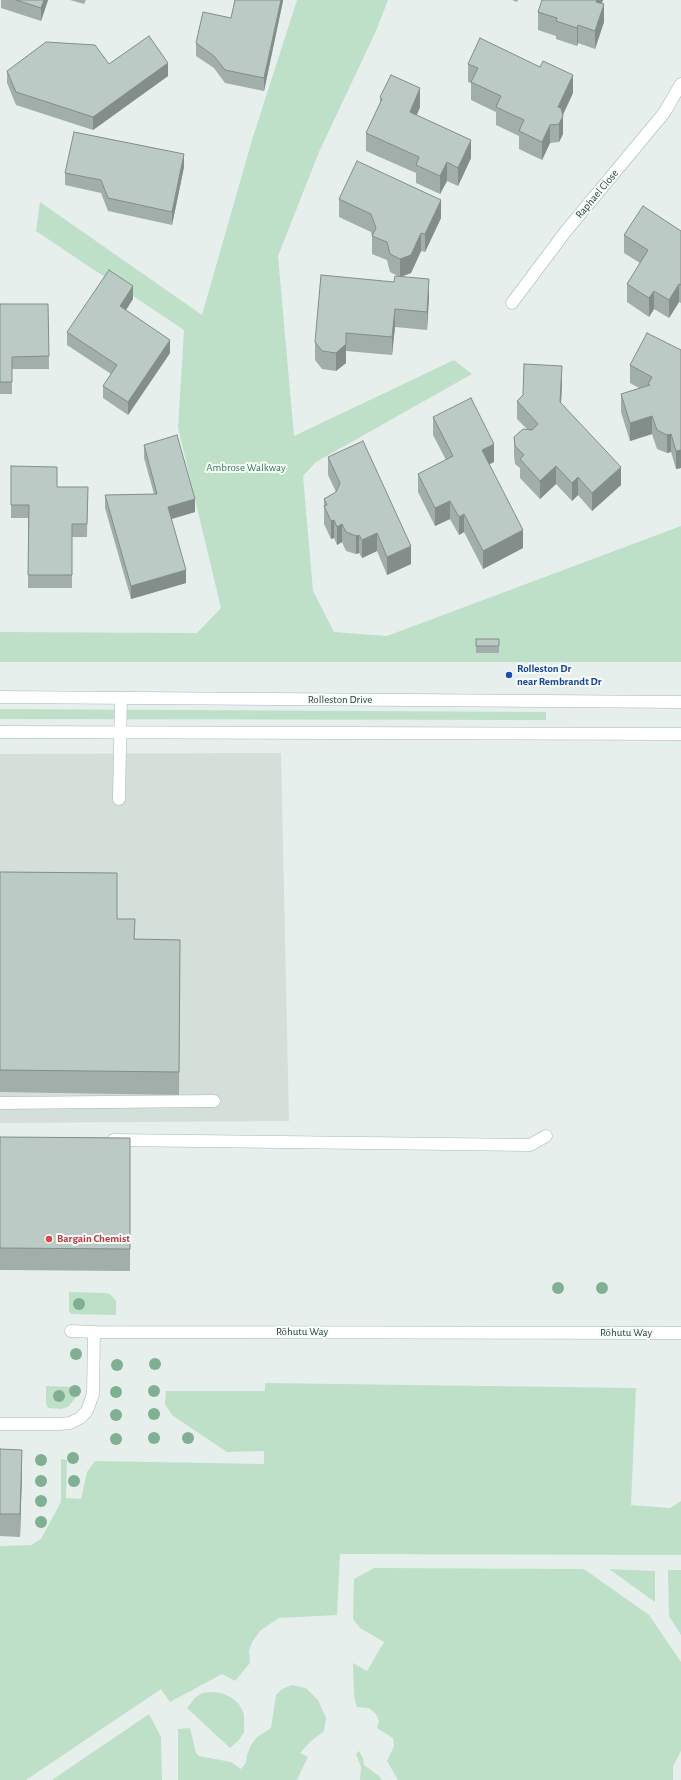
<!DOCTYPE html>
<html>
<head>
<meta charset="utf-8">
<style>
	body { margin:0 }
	canvas { display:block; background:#e6efeb }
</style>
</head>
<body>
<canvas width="681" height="1780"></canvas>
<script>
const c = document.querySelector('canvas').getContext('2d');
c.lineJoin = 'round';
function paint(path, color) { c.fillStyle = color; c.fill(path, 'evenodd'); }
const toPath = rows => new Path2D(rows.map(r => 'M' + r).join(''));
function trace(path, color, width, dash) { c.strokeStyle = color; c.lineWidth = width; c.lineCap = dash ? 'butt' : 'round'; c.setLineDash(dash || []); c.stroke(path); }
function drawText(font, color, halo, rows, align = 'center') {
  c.font = font + ' "Alegreya Sans",sans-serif'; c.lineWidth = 4; c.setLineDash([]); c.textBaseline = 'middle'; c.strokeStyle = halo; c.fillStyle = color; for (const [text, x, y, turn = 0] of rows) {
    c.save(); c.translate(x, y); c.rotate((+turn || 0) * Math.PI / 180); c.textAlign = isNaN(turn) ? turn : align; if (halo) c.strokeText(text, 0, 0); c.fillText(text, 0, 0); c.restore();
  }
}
paint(toPath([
	[281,753,289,1121,0,1123,0,754]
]), '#d4dfda');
paint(toPath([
	[297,0,388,0,376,31,319,152,278,256,294,436,454,360,472,374,316,462,303,476,313,591,334,632,387,636,681,526,681,662,0,662,0,632,197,633,221,608,178,428,184,330,36,231,40,202,202,315,252,140],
	[0,709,546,712,546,720,0,719],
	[69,1292,105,1293,110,1294,116,1301,116,1315,71,1314,69,1311],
	[265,1383,636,1388,631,1505,670,1508,681,1501,681,1555,340,1554,337,1615,279,1618,261,1630,252,1642,249,1651,250,1663,235,1681,222,1674,170,1702,161,1689,26,1780,0,1780,0,1546,31,1545,41,1539,61,1502,61,1459,67,1460,66,1498,81,1499,87,1472,95,1461,264,1464,264,1451,227,1452,172,1415,165,1404,166,1391,265,1391],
	[46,1386,77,1387,76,1397,68,1407,61,1409,48,1408,46,1403],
	[374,1568,584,1569,649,1615,681,1662,681,1751,673,1766,673,1780,398,1780,387,1761,394,1746,393,1738,377,1728,379,1721,376,1714,369,1708,357,1707,354,1697,353,1663,367,1671,384,1642,360,1628,353,1619,354,1579],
	[609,1569,655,1571,655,1602],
	[668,1570,681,1570,681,1635,669,1616],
	[292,1685,306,1688,318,1700,326,1718,324,1731,310,1742,300,1753,308,1757,297,1780,178,1780,178,1729,190,1728,196,1753,199,1756,231,1762,241,1769,246,1763,247,1755,251,1745,257,1737,271,1728,276,1695,282,1689],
	[210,1692,222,1693,232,1698,239,1704,244,1714,244,1732,239,1740,230,1748,187,1708,195,1698,202,1693],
	[149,1714,161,1737,162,1780,52,1780],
	[359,1751,363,1758,364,1765,378,1775,382,1780,360,1780,361,1767,356,1754]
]), '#bfe0c8');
const lane = toPath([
	[119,799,121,698],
	[0,1103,214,1101],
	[113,1140,530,1145,546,1136]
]);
const street = toPath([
	[512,303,566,231,664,113,681,84],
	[71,1331,94,1332],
	[0,1424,60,1424,70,1423,80,1418,87,1411,93,1394,94,1332,681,1333]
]);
const secondary = toPath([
	[0,697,681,702],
	[0,732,681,734]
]);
trace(lane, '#a8b8b2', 13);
trace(street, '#a8b8b2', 13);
trace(secondary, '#a4bbb3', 13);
trace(lane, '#fff', 12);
trace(street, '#fff', 12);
trace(secondary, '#fff', 12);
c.fillStyle = '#80af93';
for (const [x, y] of [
	[558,1288],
	[602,1288],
	[79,1304],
	[76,1354],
	[155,1364],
	[117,1365],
	[75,1391],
	[154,1391],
	[116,1392],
	[59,1396],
	[154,1414],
	[116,1415],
	[154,1438],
	[188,1438],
	[116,1439],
	[73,1458],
	[41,1460],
	[41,1481],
	[74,1481],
	[41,1501],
	[41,1522]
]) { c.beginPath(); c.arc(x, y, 6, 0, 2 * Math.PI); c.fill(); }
paint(toPath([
	[1,0,48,0,41,21,1,8],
	[70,0,86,0,84,4],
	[283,0,264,91,225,83,214,68,196,56,196,43,231,18],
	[512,0,518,0,517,2],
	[603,0,601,4,604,22,595,49,578,43,577,46,556,39,556,36,538,30,538,12],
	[468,64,573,93,563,115,563,134,559,142,550,143,542,160,519,149,519,136,496,125,496,112,471,100,471,83,468,82],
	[7,71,168,76,93,130,16,105,7,83],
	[380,97,420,107,417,115,471,158,458,186,447,181,440,194,416,183,416,173,366,151,366,133,380,103],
	[184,167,172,225,108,211,101,193,65,185,65,173],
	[339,199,441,218,425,252,421,251,411,273,400,277,429,297,427,330,395,327,392,355,346,351,346,363,336,371,322,369,315,360,315,342,400,277,390,272,387,260,372,254,372,236,371,232,339,217],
	[681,231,681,303,679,302,669,318,654,309,649,317,627,302,627,284,640,263,624,253,624,235],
	[133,299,126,310,170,353,128,415,103,398,103,386,111,374,67,345,67,332],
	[0,304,48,304,49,369,12,369,12,394,0,394],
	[681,350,681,468,676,469,671,452,667,453,657,449,652,434,630,441,621,412,621,394,639,388,630,383,630,365],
	[562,384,561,403,621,485,592,511,578,495,572,501,556,484,540,499,520,478,520,468,515,464,514,455,514,437,527,429,517,419,517,401],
	[433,417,494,462,489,464,523,548,483,569,464,532,459,535,450,519,435,526,418,492,418,474,446,460,433,435],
	[144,445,195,512,171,519,186,583,131,599,105,508,105,495,154,494,144,458],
	[328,457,411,564,387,575,377,551,362,558,359,553,356,554,346,551,342,542,337,545,334,538,331,539,324,524,324,499,336,492,328,475],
	[11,466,57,487,88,487,87,537,72,537,72,588,28,588,28,518,11,518],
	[476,639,499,639,499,653,476,653],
	[0,872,117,873,117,919,135,939,180,940,179,1095,0,1092],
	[0,1137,130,1138,130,1271,0,1270],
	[0,1449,22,1472,20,1537,0,1536]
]), '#a1aea9');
paint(toPath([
	[44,0,48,0,41,21,41,8],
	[281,0,283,0,283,1,264,91,264,78],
	[597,0,603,0,596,20,596,2],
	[604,4,604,22,595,49,595,31],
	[578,25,578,43,577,46,577,28],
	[168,63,168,76,93,130,93,117],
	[573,75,573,93,558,125,558,107],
	[420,88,420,107,410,130,410,112],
	[563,116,563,134,559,142,559,124],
	[550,125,550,143,542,160,542,142],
	[471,140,471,158,458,186,458,168],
	[184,154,184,167,172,225,172,212],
	[447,162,447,181,440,194,440,176],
	[441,200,441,218,425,252,425,234],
	[421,233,421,251,411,273,400,277,400,259],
	[429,279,429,297,427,330,427,312],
	[679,284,679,302,669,318,669,300],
	[133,286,133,299,120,319,120,306],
	[654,291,654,309,649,317,649,298],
	[395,309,395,327,392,355,392,337],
	[346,333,346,363,336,371,336,353],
	[170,340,170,353,128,415,128,402],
	[562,366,562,384,560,420,560,402],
	[652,416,652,434,630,441,630,423],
	[671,434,671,452,667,453,667,435],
	[494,444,494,462,482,468,482,450],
	[681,450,681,468,676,469,676,451],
	[556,466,556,484,540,499,540,481],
	[621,467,621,485,592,511,592,493],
	[578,477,578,495,572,501,572,483],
	[195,499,195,512,168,520,168,507],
	[450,501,450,519,435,526,435,508],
	[464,514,464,532,459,535,459,517],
	[334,520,334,538,331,539,331,521],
	[342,524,342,542,337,545,337,527],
	[523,530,523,548,483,569,483,551],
	[377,533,377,551,362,558,362,540],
	[359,535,359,553,356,554,356,536],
	[411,546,411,564,387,575,387,557],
	[186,570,186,583,131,599,131,586],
	[22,1450,22,1472,20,1537,20,1514]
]), '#838d89');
const building = toPath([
	[16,0,44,0,41,8,16,0],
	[235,0,281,0,264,78,225,70,214,56,196,43,203,12,231,18,235,0],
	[542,0,597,0,596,2,604,4,595,31,578,25,577,28,556,21,557,18,538,12,542,0],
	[149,36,168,63,93,117,16,92,7,71,46,42,95,45,109,64,149,36],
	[480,38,540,67,543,61,573,75,558,107,561,108,563,116,559,124,550,125,542,142,519,131,524,120,496,107,501,96,471,82,478,68,468,64,480,38],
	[391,75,420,88,410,112,471,140,458,168,447,162,440,176,416,165,419,157,366,133,382,99,380,97,391,75],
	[74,132,184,154,172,212,108,198,101,180,65,173,74,132],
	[357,161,441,200,425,234,421,233,411,255,400,259,390,254,387,242,372,236,376,228,371,214,339,199,357,161],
	[643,206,681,231,681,285,679,284,669,300,654,291,649,298,627,284,648,250,624,235,643,206],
	[109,270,133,286,120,306,170,340,128,402,103,386,117,365,67,332,109,270],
	[321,275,394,282,395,276,429,279,427,312,395,309,392,337,346,333,346,344,336,353,322,351,315,342,321,275],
	[0,304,48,304,49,356,12,357,12,382,0,382,0,304],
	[647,333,681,350,681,450,676,451,671,434,667,435,657,430,652,416,630,423,621,394,650,385,648,384,652,377,630,365,647,333],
	[524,364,562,366,560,402,621,467,592,493,578,477,572,483,556,466,540,481,520,459,524,455,515,446,514,437,523,429,532,430,538,424,517,401,523,395,524,364],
	[471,398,494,444,482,450,523,530,483,551,464,514,459,517,450,501,435,508,418,474,453,456,433,417,471,398],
	[177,435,195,499,168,507,186,570,131,586,105,495,157,494,144,445,177,435],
	[363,441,411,546,387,557,377,533,362,540,359,535,356,536,346,532,342,524,337,527,334,520,331,521,324,506,327,505,324,499,336,492,340,483,328,457,363,441],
	[11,466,57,467,57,487,88,487,87,524,72,524,72,575,28,575,29,505,11,505,11,466],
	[476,639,499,639,499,646,476,646,476,639],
	[0,872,117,873,117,919,135,919,134,939,180,940,179,1072,0,1070,0,872],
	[0,1137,130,1138,130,1249,0,1248,0,1137],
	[0,1449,22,1450,20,1514,0,1514,0,1449]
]);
paint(building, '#bbcac4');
trace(building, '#838d89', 1);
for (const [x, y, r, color] of [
	[509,675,4,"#1a4fb4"],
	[49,1239,4,"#e0444e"]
]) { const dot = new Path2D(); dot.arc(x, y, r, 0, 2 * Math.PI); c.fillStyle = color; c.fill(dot); trace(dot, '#f7fbf9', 1.5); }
drawText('11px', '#24423a', '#f7fbf9', [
	["Raphael Close",597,194,-50],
	["Rolleston Drive",340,700],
	["Rōhutu Way",302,1332],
	["Rōhutu Way",626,1333]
]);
drawText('11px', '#2d7a4b', '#f7fbf9', [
	["Ambrose Walkway",246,468]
]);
drawText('bold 11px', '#164399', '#f7fbf9', [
	["Rolleston Dr",517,669],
	["near Rembrandt Dr",517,682]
], 'left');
drawText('bold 11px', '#be3a42', '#f7fbf9', [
	["Bargain Chemist",57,1239]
], 'left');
</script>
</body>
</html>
